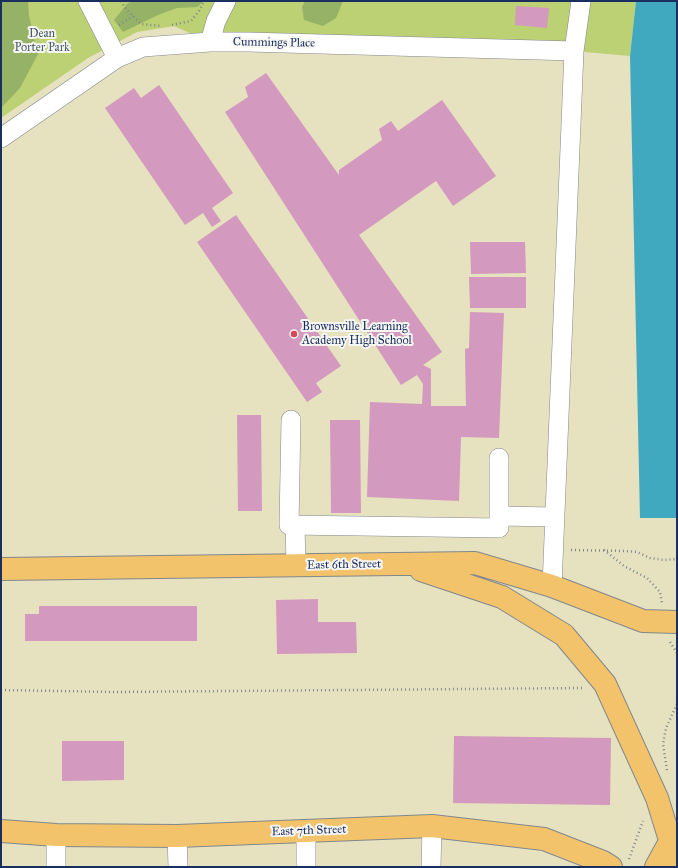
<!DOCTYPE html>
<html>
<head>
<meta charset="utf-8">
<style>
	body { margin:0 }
	#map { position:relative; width:678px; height:868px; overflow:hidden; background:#e6e1be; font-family:"IM FELL Great Primer",serif }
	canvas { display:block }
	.frame { position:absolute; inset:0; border:2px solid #1b2f5e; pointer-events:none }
</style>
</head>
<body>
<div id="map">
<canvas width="678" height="868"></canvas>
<div class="frame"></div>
</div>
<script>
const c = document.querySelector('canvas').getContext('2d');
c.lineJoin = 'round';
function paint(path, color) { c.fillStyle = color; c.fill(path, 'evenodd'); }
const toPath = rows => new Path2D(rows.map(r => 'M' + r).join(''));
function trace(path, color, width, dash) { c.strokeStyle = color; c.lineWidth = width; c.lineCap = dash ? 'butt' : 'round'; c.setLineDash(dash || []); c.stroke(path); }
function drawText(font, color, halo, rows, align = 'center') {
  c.font = font + ' "IM FELL Great Primer",serif'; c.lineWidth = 4; c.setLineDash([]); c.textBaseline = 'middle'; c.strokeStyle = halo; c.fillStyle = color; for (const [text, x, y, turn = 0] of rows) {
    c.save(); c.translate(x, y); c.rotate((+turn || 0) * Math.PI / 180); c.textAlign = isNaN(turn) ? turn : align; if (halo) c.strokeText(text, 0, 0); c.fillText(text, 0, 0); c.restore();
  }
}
paint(toPath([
	[1,1,636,1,630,56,574,51,210,42,174,26,137,32,88,58,1,118]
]), '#bcd074');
paint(toPath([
	[1,1,28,1,29,16,38,54,20,88,1,108],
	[134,1,204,1,197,7,177,8,158,15,123,32,114,20,128,3],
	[305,1,343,1,336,18,323,26,304,20,302,7]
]), '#95b266');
paint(toPath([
	[636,1,677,1,677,518,640,518,630,56]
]), '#40a9c0');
paint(toPath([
	[516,6,549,8,547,28,515,25],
	[266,73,339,175,339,170,382,140,379,129,391,121,398,131,442,100,496,176,453,206,436,181,359,235,442,352,423,365,431,369,431,406,466,406,465,349,469,348,470,312,504,313,499,438,461,437,459,501,367,497,370,402,422,404,423,384,417,375,401,385,225,112,248,97,245,87],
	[159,85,233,193,212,208,221,221,212,227,203,213,185,225,105,108,134,88,141,98],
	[236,215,341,366,316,383,322,392,307,402,197,242],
	[470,242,525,242,526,273,471,274],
	[469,277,526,277,526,308,470,308],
	[237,415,261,415,262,511,238,511],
	[330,420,360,420,361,513,331,513],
	[318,599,318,622,356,622,357,653,277,654,276,600],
	[39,606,197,606,197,641,25,641,25,614,39,614],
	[454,736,611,738,610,805,453,803],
	[62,741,124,741,124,780,62,781]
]), '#d499be');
const minor = toPath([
	[88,1,117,58],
	[210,42,216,21,226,1],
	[1,138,117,58,143,47,210,42,248,42,574,51],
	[291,420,289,525,499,528,499,458],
	[499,516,554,517],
	[295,525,296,565],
	[552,586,574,51,581,1],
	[177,836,178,867],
	[56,867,56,835],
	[306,867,306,831],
	[431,867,432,826]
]);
const major = toPath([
	[1,569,475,563,552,586,643,621,677,622],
	[421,570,502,597,564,635,605,684,657,798,670,840,676,867],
	[1,831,56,835,177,836,432,826,544,839,603,862,611,867],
	[656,867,673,836]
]);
trace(minor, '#80888e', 20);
trace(major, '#80888e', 24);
trace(toPath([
	[121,1,126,9,141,24,161,26],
	[119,25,133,16],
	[172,25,191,21,199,11,204,1],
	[571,550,624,551,637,552,650,558,664,560,677,559],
	[604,550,624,566,647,578,660,592,662,603],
	[670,642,677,653],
	[1,690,114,692,582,688],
	[667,770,663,744,666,728,677,704],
	[629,859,643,821]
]), '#80888e', 2.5, [1, 3]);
trace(minor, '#fff', 19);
trace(major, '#f2c36a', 22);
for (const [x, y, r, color] of [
	[294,334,4,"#d1495b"]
]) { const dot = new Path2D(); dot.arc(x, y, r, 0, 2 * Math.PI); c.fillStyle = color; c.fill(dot); trace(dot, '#f6f6f2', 1.5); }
drawText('12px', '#435764', '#f6f6f2', [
	["Dean",42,34],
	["Porter Park",42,48]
]);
drawText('12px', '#1b2f5e', '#f6f6f2', [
	["Cummings Place",274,43,1],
	["East 6th Street",344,565,-1],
	["East 7th Street",309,831,-2]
]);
drawText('12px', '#1b2f5e', '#f6f6f2', [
	["Brownsville Learning",302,327],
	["Academy High School",302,341]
], 'left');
</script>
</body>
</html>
